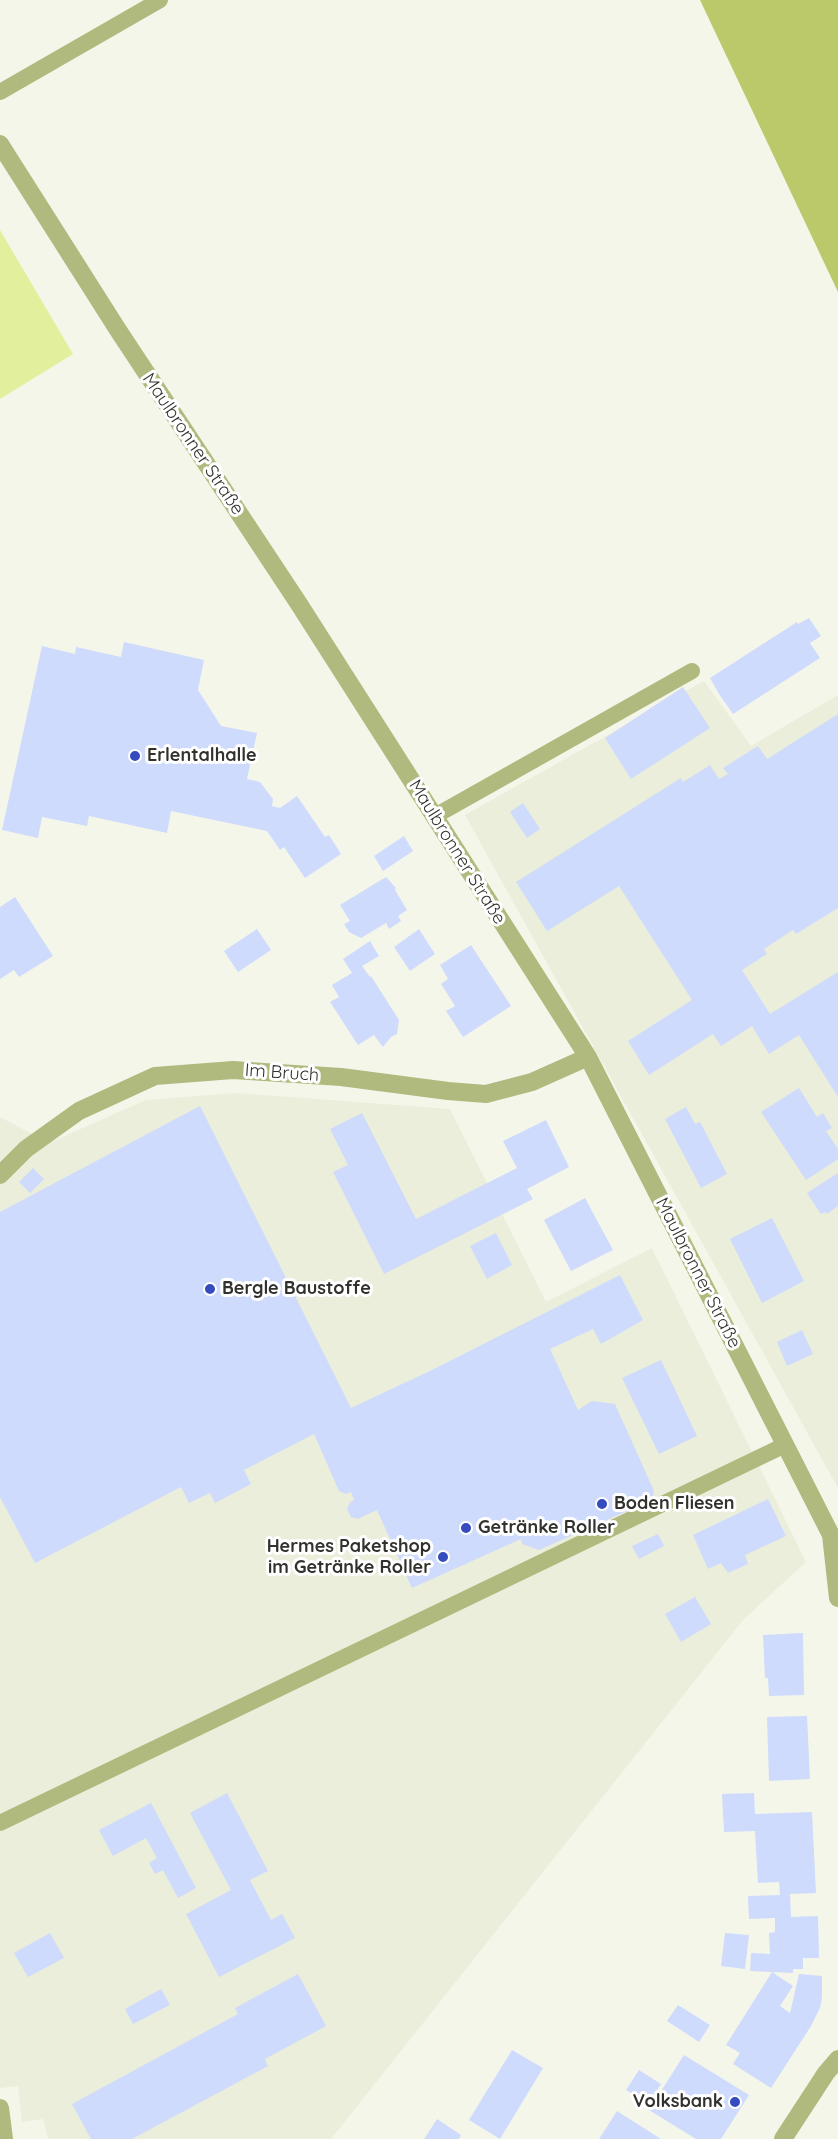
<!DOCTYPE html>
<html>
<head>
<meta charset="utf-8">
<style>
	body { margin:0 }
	canvas { display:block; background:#f4f6ea }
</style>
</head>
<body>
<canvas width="838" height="2139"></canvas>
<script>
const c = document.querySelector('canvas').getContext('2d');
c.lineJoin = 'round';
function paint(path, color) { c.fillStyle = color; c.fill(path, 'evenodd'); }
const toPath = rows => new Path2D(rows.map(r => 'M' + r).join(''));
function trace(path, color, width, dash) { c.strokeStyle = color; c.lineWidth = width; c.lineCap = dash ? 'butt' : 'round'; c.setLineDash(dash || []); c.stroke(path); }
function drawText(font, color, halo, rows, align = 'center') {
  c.font = font + ' Quicksand,sans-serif'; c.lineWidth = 6; c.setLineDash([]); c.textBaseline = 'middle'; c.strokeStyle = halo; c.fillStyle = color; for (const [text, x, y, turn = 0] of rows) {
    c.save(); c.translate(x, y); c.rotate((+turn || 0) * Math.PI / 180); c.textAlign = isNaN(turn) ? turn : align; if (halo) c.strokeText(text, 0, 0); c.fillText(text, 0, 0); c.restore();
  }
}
paint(toPath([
	[704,681,751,746,838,695,838,1488,465,815],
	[236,1093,450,1109,546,1302,652,1248,806,1562,743,1620,331,2139,48,2139,43,2119,22,2122,18,2086,0,2088,0,1117,49,1143,146,1100]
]), '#eaeeda');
paint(toPath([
	[0,230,73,354,0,399]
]), '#e2f09e');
paint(toPath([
	[700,0,838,0,838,292]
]), '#bbc96b');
paint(toPath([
	[809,618,821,636,810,643,820,658,733,714,719,694,710,678,797,622,798,624],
	[124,642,204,660,198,690,221,726,257,733,247,779,260,782,273,799,272,806,280,808,297,796,325,837,329,835,341,854,305,878,284,847,280,850,267,831,171,811,167,833,89,816,87,826,42,817,38,838,2,830,42,646,75,654,76,647,121,657],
	[683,687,710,728,631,779,605,738],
	[838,714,838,908,796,934,793,930,764,949,767,954,742,970,770,1014,838,972,838,1097,799,1035,769,1054,752,1026,721,1046,713,1034,649,1075,628,1041,692,1000,619,886,547,931,516,882,681,778,683,782,710,765,719,779,728,774,723,768,758,746,767,759],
	[523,803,540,829,527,838,510,812],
	[404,836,413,851,383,871,374,856],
	[386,877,396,888,395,890,407,910,398,916,401,921,389,929,386,923,361,938,349,932,344,924,350,921,340,905],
	[15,897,53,956,19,977,14,970,0,979,0,907],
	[257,929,271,950,238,972,224,951],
	[419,929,435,954,410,971,394,947],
	[370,941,379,956,362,966,370,977,371,976,399,1020,397,1034,391,1037,383,1047,374,1035,358,1045,330,1002,339,997,332,985,352,973,343,959],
	[471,945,511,1006,463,1037,446,1011,455,1006,441,984,448,979,440,965],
	[799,1088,817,1117,823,1113,832,1128,826,1131,838,1149,838,1159,806,1180,761,1112],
	[200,1106,351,1408,434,1369,620,1275,643,1320,601,1344,593,1329,550,1349,578,1410,592,1401,615,1404,654,1491,652,1500,539,1550,522,1544,521,1539,412,1588,377,1510,358,1519,351,1517,347,1509,350,1502,354,1500,351,1492,346,1494,339,1491,314,1434,244,1470,251,1484,215,1503,210,1493,189,1503,181,1487,35,1563,0,1497,0,1212],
	[686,1107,695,1124,700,1122,727,1174,701,1188,665,1119],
	[362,1113,416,1219,517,1168,503,1141,546,1120,569,1167,527,1189,533,1199,384,1274,333,1172,348,1165,330,1129],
	[33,1168,44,1179,30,1193,19,1182],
	[838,1173,838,1206,827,1214,825,1212,821,1214,807,1193],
	[585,1198,613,1250,571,1271,544,1220],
	[772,1218,804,1281,762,1303,730,1239],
	[496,1233,512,1265,487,1279,470,1246],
	[802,1330,813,1354,787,1366,777,1342],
	[661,1360,697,1436,659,1454,622,1378],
	[768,1499,786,1536,745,1555,748,1564,728,1573,721,1563,708,1569,693,1535],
	[658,1534,664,1546,639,1559,632,1546],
	[695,1597,711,1624,681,1642,665,1614],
	[803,1633,804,1695,769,1696,768,1678,765,1678,763,1635],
	[807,1716,810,1779,769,1781,767,1717],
	[227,1793,268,1871,250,1880,271,1920,282,1914,295,1938,219,1977,186,1914,231,1890,190,1813],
	[754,1793,755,1814,812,1812,816,1893,790,1894,791,1917,818,1916,819,1958,803,1958,803,1969,793,1969,793,1973,750,1971,751,1953,770,1954,769,1933,775,1932,775,1918,749,1919,748,1896,780,1895,779,1882,758,1883,755,1831,724,1832,722,1794],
	[151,1803,196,1888,178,1898,163,1870,155,1874,149,1863,157,1858,146,1838,113,1856,99,1830],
	[50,1933,64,1958,28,1977,14,1953],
	[725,1933,749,1935,745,1969,721,1966],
	[772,1972,793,1986,780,2006,790,2013,799,1974,822,1976,822,1997,820,2008,811,2026,771,2088,733,2064,740,2053,726,2045],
	[298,1974,326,2026,265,2059,268,2066,132,2139,91,2139,72,2104,238,2014,235,2008],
	[161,1989,170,2005,133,2024,125,2009],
	[678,2005,710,2025,699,2042,667,2021],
	[512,2050,543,2068,500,2139,469,2120],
	[684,2055,749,2095,721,2139,696,2139,649,2110],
	[639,2070,661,2084,648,2104,626,2090],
	[617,2111,661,2139,599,2139],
	[437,2119,461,2135,459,2139,424,2139]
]), '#cfdbfd');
trace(toPath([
	[0,92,160,0],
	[435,816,692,671],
	[0,1823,785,1445]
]), '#b0ba7e', 16);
trace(toPath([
	[0,144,118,330,299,604,588,1057,831,1535,838,1598],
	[0,1175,26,1149,79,1111,155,1076,233,1070,341,1077,448,1091,486,1094,532,1082,588,1057],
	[0,2108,4,2139],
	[783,2139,826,2073,838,2059]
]), '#b0ba7e', 18);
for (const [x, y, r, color] of [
	[135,756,6,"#364bbd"],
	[210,1289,6,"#364bbd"],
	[602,1504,6,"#364bbd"],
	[466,1528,6,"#364bbd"],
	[443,1557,6,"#364bbd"],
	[735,2102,6,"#364bbd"]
]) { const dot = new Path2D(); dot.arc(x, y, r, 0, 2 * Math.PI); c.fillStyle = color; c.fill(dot); trace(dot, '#fff', 2); }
drawText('18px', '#31322d', '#fff', [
	["Maulbronner Straße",193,444,56],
	["Maulbronner Straße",457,852,58],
	["Im Bruch",282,1073,4],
	["Maulbronner Straße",698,1273,63]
]);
drawText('bold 18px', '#31322d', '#fff', [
	["Erlentalhalle",147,756],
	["Bergle Baustoffe",222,1289],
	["Boden Fliesen",614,1504],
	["Getränke Roller",478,1528],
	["Hermes Paketshop",431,1547,"right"],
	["im Getränke Roller",431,1568,"right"],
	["Volksbank",723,2102,"right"]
], 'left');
</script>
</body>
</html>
